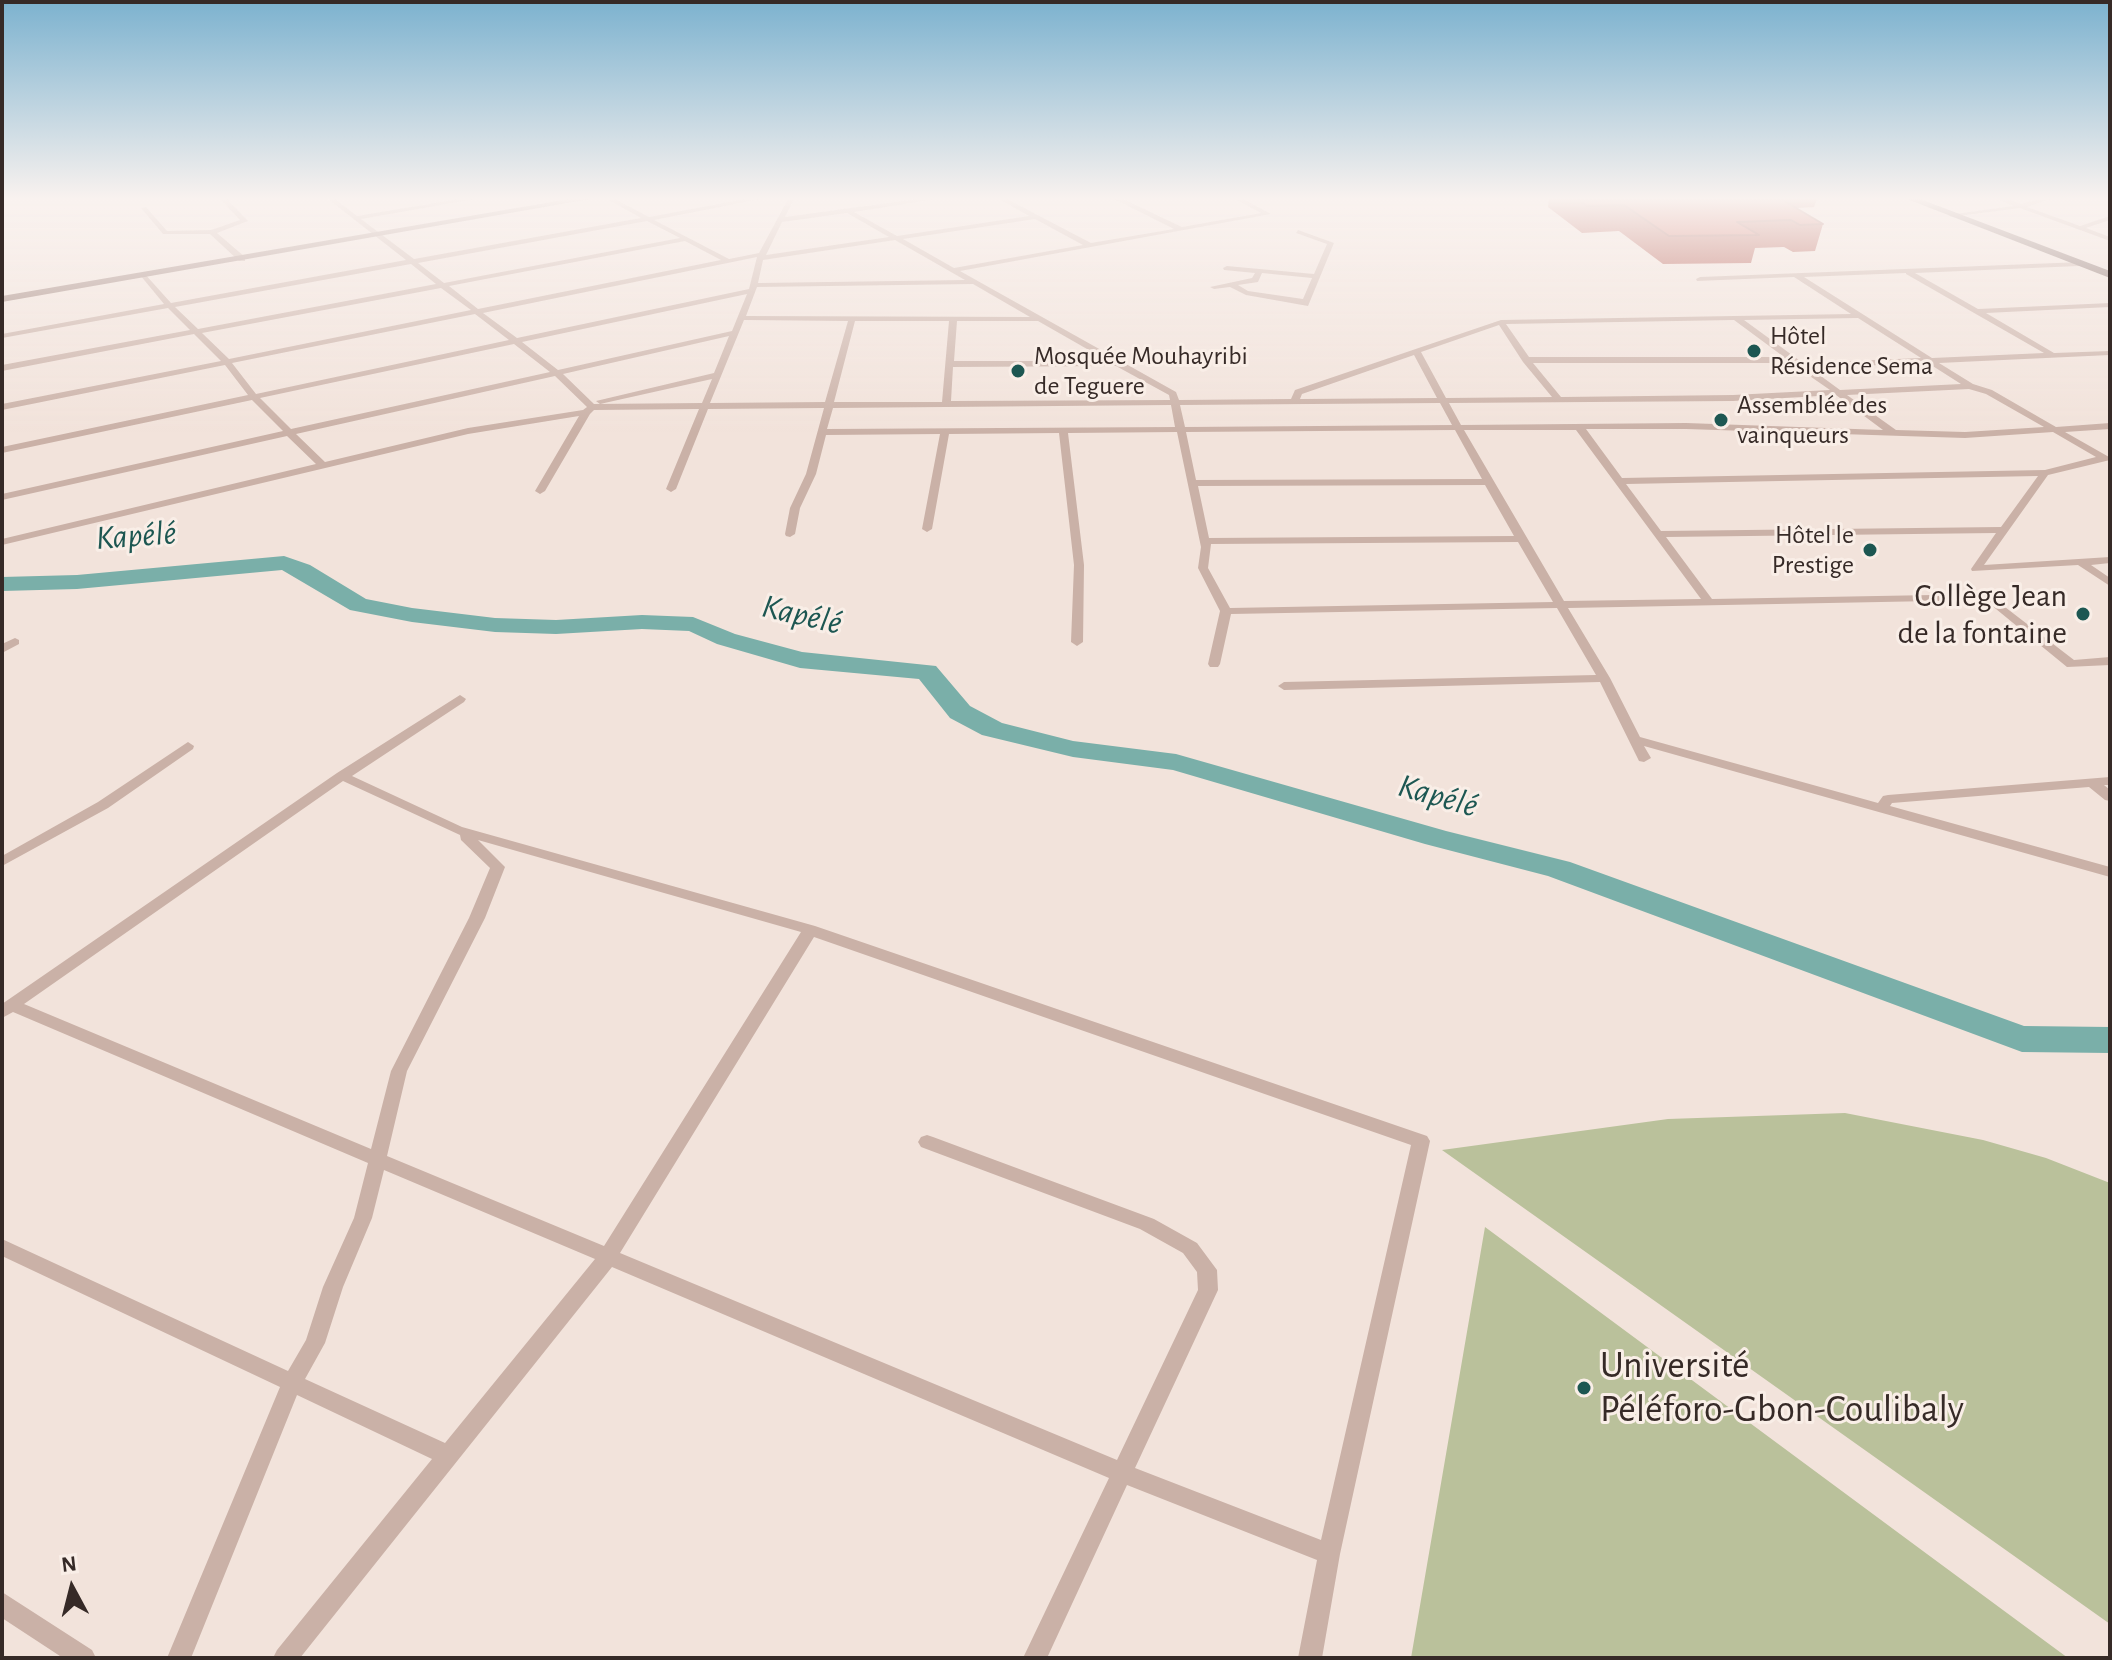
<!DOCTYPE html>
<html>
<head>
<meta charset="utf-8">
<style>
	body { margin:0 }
	#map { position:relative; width:2112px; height:1660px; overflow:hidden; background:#f2e3db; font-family:"Alegreya Sans",sans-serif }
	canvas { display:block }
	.frame { position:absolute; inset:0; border:4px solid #362a27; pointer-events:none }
	.north { position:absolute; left:32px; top:1548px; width:80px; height:80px; -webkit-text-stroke:6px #f9eee7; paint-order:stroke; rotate:353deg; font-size:22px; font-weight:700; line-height:32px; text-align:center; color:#362a27 }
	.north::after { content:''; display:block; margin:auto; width:28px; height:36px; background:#362a27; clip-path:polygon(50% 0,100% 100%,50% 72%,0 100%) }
</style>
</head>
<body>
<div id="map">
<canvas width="2112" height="1660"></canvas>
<div class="frame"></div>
<div class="north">N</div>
</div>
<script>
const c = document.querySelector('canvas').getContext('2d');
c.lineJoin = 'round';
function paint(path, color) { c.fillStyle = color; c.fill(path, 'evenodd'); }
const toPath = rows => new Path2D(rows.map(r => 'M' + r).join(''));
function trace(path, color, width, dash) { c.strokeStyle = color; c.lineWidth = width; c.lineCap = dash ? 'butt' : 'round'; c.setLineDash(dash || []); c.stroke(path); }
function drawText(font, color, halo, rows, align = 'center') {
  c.font = font + ' "Alegreya Sans",sans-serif'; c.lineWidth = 6; c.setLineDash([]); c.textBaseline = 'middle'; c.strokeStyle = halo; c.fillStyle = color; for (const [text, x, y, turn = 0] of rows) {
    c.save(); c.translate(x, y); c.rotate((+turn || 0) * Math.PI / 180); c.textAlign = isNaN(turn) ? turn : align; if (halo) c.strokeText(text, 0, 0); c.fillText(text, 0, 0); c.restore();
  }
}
paint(toPath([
	[1845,1113,1983,1140,2046,1158,2110,1183,2110,1624,1442,1150,1668,1119],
	[1485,1227,1927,1554,2068,1658,1411,1658]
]), '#bac19b');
paint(toPath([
	[284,556,310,565,366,599,412,608,495,618,556,620,642,615,693,617,735,634,802,652,936,666,970,706,1002,723,1073,741,1176,754,1446,831,1570,862,2024,1026,2110,1027,2110,1053,2022,1052,1548,876,1425,844,1173,770,1073,757,982,735,950,718,919,679,800,668,717,644,689,631,642,629,556,634,495,632,412,622,350,610,282,570,77,589,2,591,2,577,77,575,284,556]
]), '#7aafa9');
paint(toPath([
	[220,199,227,199,248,221,217,233,245,257,245,261,239,261,210,234,163,234,141,208,146,207,167,231,211,230,240,220,220,199],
	[328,199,335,199,357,216,459,199,475,199,361,219,414,259,641,218,607,199,615,199,649,217,745,199,760,199,654,220,729,259,759,253,788,199,794,199,785,217,917,199,936,199,854,212,897,236,1029,216,999,199,1007,199,1091,243,1174,229,1114,199,1123,199,1182,227,1261,213,1235,199,1243,199,1271,214,960,271,1176,392,1179,400,1291,399,1295,390,1501,320,1851,314,1794,277,1697,281,1696,279,1700,277,2082,262,2079,266,1915,273,1978,309,2110,303,2110,307,1986,313,2054,353,2110,351,2110,355,1939,363,1973,384,1992,390,2056,427,2110,423,2110,429,2065,432,2109,457,2110,460,2048,475,1984,565,2110,557,2110,563,2091,565,2110,578,2110,586,2078,565,1972,571,1971,569,1996,533,1666,537,1712,599,1988,594,2074,660,2110,657,2110,665,2067,667,1985,600,1568,608,1610,678,1640,737,1878,803,1883,796,1888,795,2110,777,2110,785,2104,785,2110,790,2110,801,2105,800,2089,787,1892,803,1890,806,2110,867,2110,877,1644,746,1651,758,1644,762,1639,761,1600,682,1284,690,1278,686,1284,682,1596,675,1557,608,1231,614,1220,664,1218,667,1210,667,1208,664,1220,611,1198,568,1201,547,1177,432,1068,433,1084,565,1083,642,1077,646,1071,642,1074,565,1059,433,949,434,932,529,927,532,922,529,940,434,826,435,816,474,800,508,795,534,790,537,786,536,785,534,790,508,806,474,824,408,708,409,676,489,671,492,666,489,699,409,594,410,590,414,545,491,540,494,535,491,579,416,468,434,2,545,2,539,316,464,287,436,2,500,2,494,283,431,252,400,2,453,2,447,248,395,225,365,2,410,2,404,221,361,194,334,2,371,2,365,190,330,168,308,2,338,2,334,164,304,140,275,144,273,171,303,406,260,328,199],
	[847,213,889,237,766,255,782,222,847,213],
	[1035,219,1083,245,954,268,903,239,1035,219],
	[647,221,680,238,444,283,418,263,647,221],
	[895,240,965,280,758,283,763,260,895,240],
	[685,241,721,260,478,309,449,286,685,241],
	[757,257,749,289,517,338,483,313,757,257],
	[411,264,436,284,198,329,175,307,411,264],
	[1906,273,1906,274,2044,353,1932,358,1804,277,1906,273],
	[973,284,1030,317,746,316,757,287,973,284],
	[441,288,471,310,229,359,202,333,441,288],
	[747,294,732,331,558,370,522,342,747,294],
	[475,314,509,340,256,394,232,363,475,314],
	[1858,318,1921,358,1803,363,1744,320,1858,318],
	[744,320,848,321,825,402,710,403,744,320],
	[1734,320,1784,357,1529,357,1506,324,1734,320],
	[855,321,949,321,942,402,834,402,855,321],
	[957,321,1038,321,1108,361,954,361,957,321],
	[1499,325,1523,362,1552,397,1446,398,1421,352,1499,325],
	[729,336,714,373,596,401,600,404,712,379,702,403,594,404,563,374,729,336],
	[514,344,550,372,291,429,260,398,514,344],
	[1414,355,1437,398,1300,399,1302,394,1414,355],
	[1533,363,1791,363,1830,390,1733,395,1561,397,1533,363],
	[1928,363,1961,384,1840,390,1810,368,1928,363],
	[1116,366,1169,395,1170,400,951,401,953,367,1116,366],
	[555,376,587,407,583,410,468,428,325,462,296,434,555,376],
	[1969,389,1986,394,2044,427,1965,432,1896,430,1847,395,1969,389],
	[1836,395,1883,430,1686,423,1461,425,1449,403,1733,401,1836,395],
	[1440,403,1452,425,1185,427,1180,405,1440,403],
	[1171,405,1175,427,827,429,833,408,1171,405],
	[1586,429,1686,429,1965,438,2053,432,2096,457,2045,470,1622,478,1586,429],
	[1455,430,1482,479,1196,480,1186,432,1455,430],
	[1464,430,1576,430,1701,599,1564,601,1464,430],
	[2038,476,2001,527,1661,531,1626,484,2038,476],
	[1485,485,1514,536,1209,538,1198,486,1485,485],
	[1518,542,1553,602,1230,608,1208,568,1211,544,1518,542],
	[1997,199,2007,199,2021,204,2040,199,2051,199,2027,207,2080,226,2110,216,2110,220,2086,228,2110,237,2110,241,2020,208,1951,217,1948,215,2013,206,1997,199],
	[1298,230,1334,243,1308,306,1246,295,1230,287,1214,289,1210,287,1252,278,1255,273,1224,270,1223,268,1227,266,1314,274,1327,244,1296,233,1298,230],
	[1262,273,1312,278,1303,299,1248,291,1238,285,1258,282,1262,273],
	[15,638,19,640,19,644,2,653,2,644,15,638],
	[460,695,466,699,464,702,352,776,462,827,815,926,1427,1136,1430,1141,1340,1554,1322,1658,1298,1658,1317,1560,1127,1485,1047,1658,1023,1658,1109,1478,612,1267,300,1658,273,1658,277,1650,432,1459,297,1395,191,1658,167,1658,280,1387,2,1256,2,1239,288,1371,306,1340,323,1287,354,1218,368,1163,13,1012,2,1018,2,1004,337,773,460,695],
	[343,781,460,835,461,840,490,868,469,918,391,1071,371,1149,24,1004,343,781],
	[478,840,801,932,604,1246,387,1156,407,1071,485,918,505,867,478,840],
	[814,937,1411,1145,1321,1540,1135,1468,1218,1290,1217,1270,1197,1243,1154,1219,933,1137,927,1135,921,1137,918,1142,921,1147,1140,1229,1183,1253,1197,1272,1198,1290,1117,1460,620,1253,814,937],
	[384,1170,595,1259,445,1443,305,1379,325,1343,343,1287,372,1218,384,1170],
	[188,742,194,746,193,749,108,808,2,866,2,856,98,802,188,742],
	[2,1592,92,1650,96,1658,63,1658,2,1618,2,1592]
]), '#cab1a7');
paint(toPath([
	[569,199,590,199,2,302,2,296,569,199]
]), '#9d8078');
paint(toPath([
	[1907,199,1920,199,2110,271,2110,278,1907,199]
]), '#785e58');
paint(toPath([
	[1549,199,1817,199,1814,207,1796,208,1823,224,1815,251,1793,252,1784,247,1755,248,1751,263,1663,264,1619,231,1582,233,1548,207]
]), '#aa453a');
const building = toPath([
	[1577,199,1781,199,1823,224,1800,225,1791,220,1737,222,1759,235,1669,236,1624,205,1587,206,1577,199]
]);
paint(building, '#c65044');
trace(building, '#8b3830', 2);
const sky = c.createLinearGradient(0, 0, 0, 432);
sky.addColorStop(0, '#7cb2cf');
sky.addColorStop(0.46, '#f9f2ef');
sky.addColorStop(1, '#f9f2ef00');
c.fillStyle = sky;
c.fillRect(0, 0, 2112, 432);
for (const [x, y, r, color] of [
	[1754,351,8,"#1d5752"],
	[1018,371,8,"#1d5752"],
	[1721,420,8,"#1d5752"],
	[1870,550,8,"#1d5752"],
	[2083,614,8,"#1d5752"],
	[1584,1388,8,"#1d5752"]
]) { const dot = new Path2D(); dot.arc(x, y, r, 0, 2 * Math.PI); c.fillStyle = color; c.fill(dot); trace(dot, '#f9eee7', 3); }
drawText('26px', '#362a27', '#f9eee7', [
	["Hôtel",1770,336],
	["Résidence Sema",1770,366],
	["Mosquée Mouhayribi",1034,356],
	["de Teguere",1034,386],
	["Assemblée des",1737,405],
	["vainqueurs",1737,435],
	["Hôtel le",1854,535,"right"],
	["Prestige",1854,565,"right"]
], 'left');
drawText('32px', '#362a27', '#f9eee7', [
	["Collège Jean",2067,596],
	["de la fontaine",2067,633]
], 'right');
drawText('italic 34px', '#1d5752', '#f9eee7', [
	["Kapélé",136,536,-4],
	["Kapélé",802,615,13],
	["Kapélé",1438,796,16]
]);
drawText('38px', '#362a27', '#f9eee7', [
	["Université",1600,1366],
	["Péléforo-Gbon-Coulibaly",1600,1410]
], 'left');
</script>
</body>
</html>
